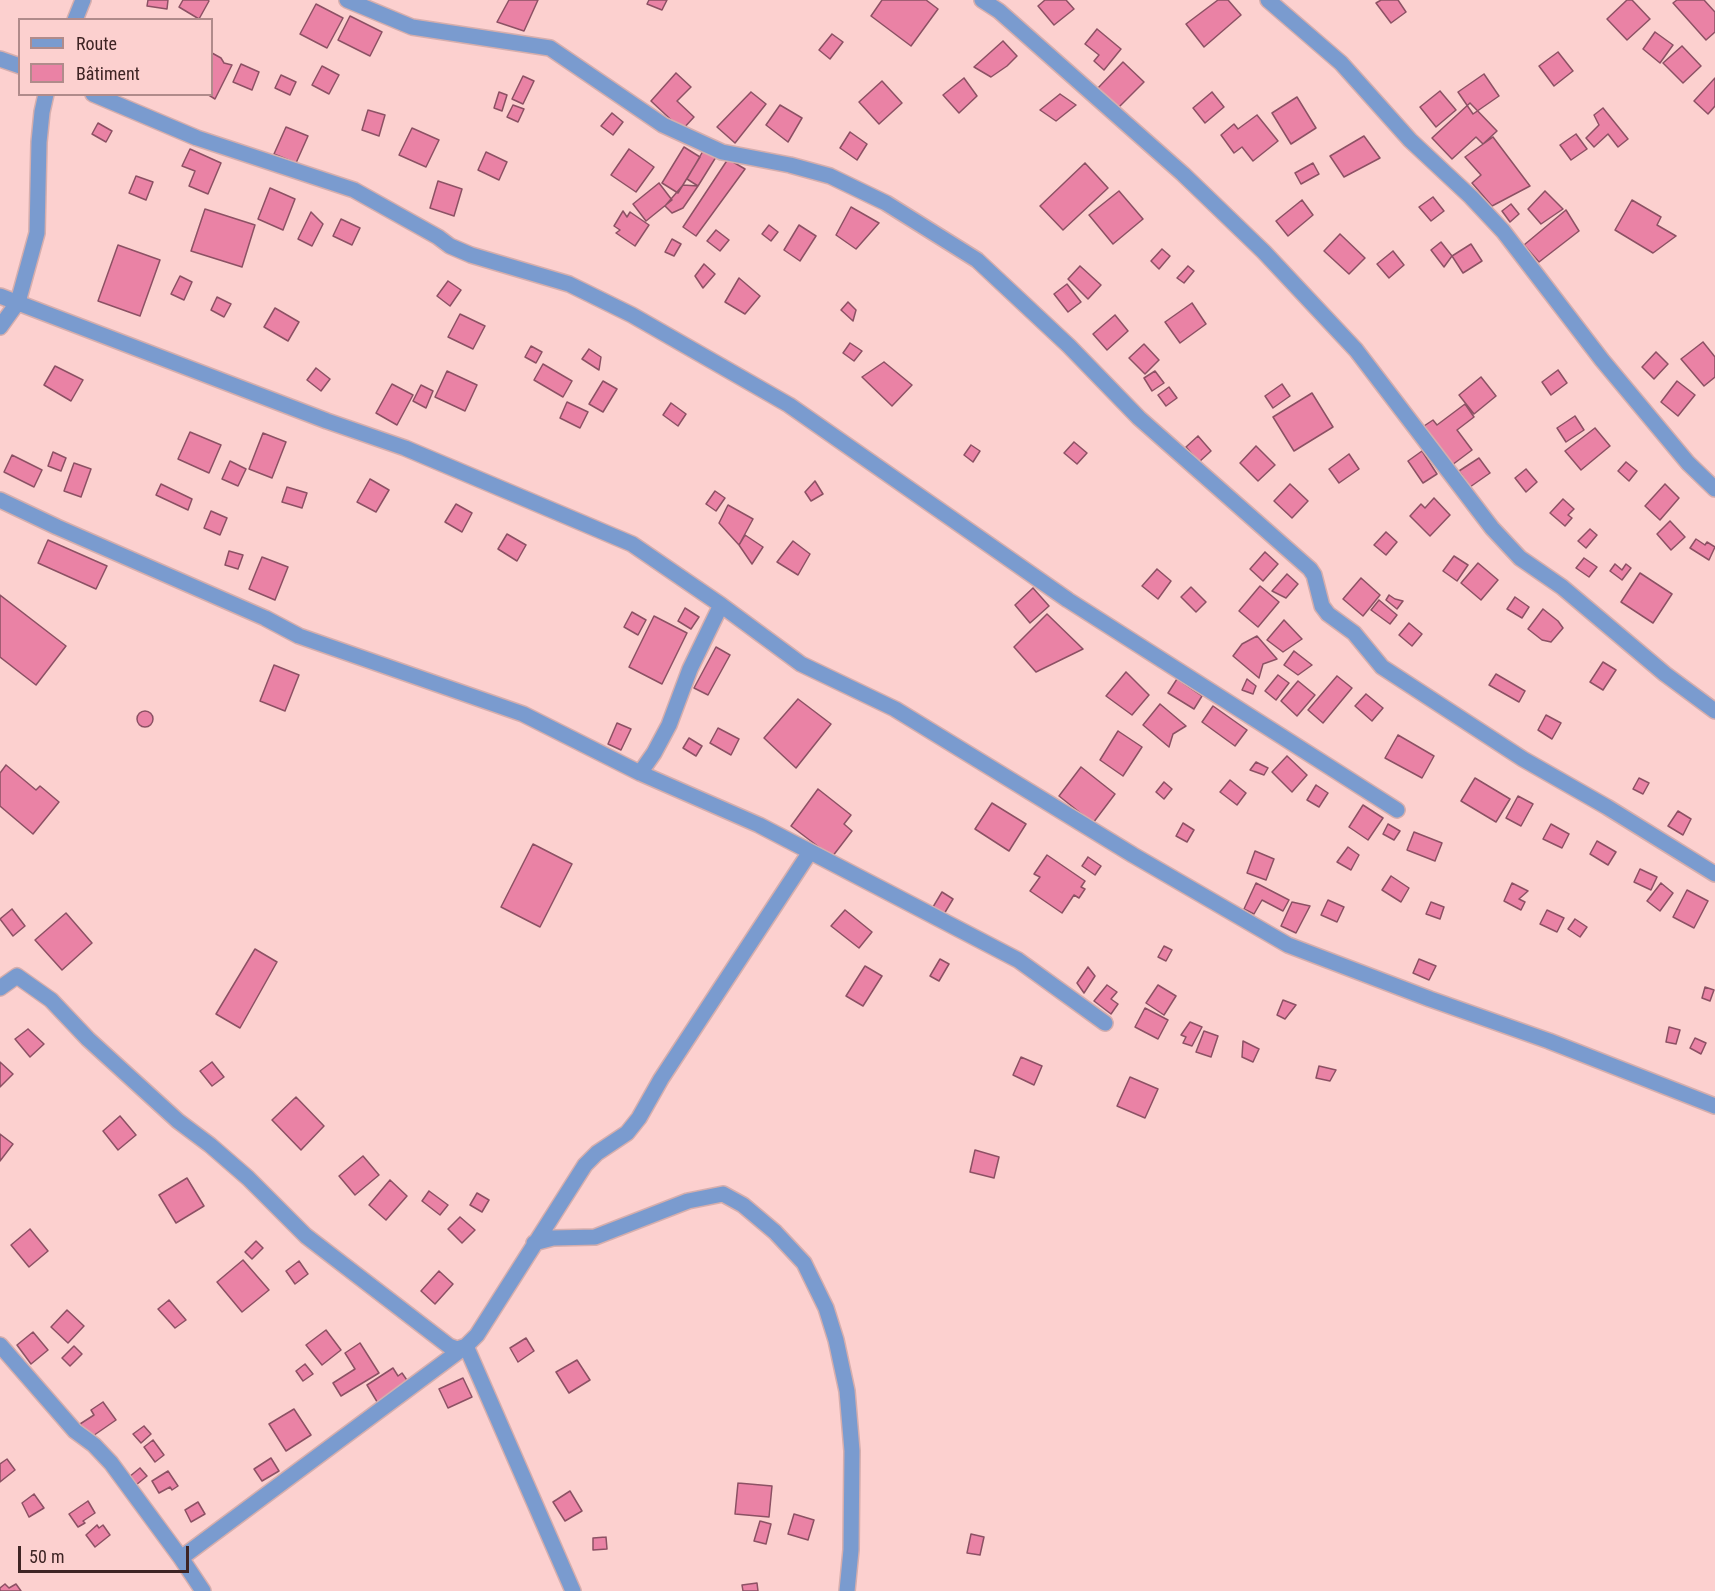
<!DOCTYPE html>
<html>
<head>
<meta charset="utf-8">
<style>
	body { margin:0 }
	#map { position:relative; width:1715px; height:1591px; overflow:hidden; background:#fcd0cf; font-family:"Roboto Condensed",sans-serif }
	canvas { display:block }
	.legend { position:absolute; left:18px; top:18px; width:195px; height:78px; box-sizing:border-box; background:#fcd0cf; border:2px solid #b08b8b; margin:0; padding:8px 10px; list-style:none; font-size:18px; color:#3e2424 }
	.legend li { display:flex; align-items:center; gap:12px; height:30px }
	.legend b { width:30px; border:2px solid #b08b8b }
	.scale { position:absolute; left:18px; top:1546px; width:171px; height:27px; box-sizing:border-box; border:3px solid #3e2424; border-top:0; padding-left:8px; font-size:18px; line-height:21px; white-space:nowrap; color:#3e2424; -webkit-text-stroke:4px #fcd0cf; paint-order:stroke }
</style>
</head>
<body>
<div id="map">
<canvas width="1715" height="1591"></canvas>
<ul class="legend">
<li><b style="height:8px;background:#7a9bcf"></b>Route</li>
<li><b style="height:16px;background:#ea82a5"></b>Bâtiment</li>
</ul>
<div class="scale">50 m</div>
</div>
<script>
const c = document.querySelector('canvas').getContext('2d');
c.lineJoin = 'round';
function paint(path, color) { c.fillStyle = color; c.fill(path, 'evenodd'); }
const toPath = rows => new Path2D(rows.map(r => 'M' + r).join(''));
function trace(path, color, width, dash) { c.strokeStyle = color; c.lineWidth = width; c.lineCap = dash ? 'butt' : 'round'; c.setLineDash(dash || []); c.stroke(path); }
const building = toPath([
	[148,0,168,0,167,9,147,6,148,0],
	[183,0,208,0,209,1,199,19,179,7,183,0],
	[509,0,538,0,524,31,497,22,509,0],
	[649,0,667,0,662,10,647,4,649,0],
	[882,0,926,0,938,9,911,46,871,16,882,0],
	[1045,0,1066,0,1074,9,1054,25,1038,6,1045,0],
	[1218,0,1228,0,1241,15,1204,47,1186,24,1218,0],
	[1381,0,1398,0,1406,12,1391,23,1376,3,1381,0],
	[1627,0,1632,0,1650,19,1627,40,1607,19,1627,0],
	[1677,0,1704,0,1715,12,1715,32,1706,40,1673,3,1677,0],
	[316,4,343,18,327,48,300,34,316,4],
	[350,16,382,32,370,56,338,40,350,16],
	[1097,29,1121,49,1104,70,1094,61,1099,55,1085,44,1097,29],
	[1655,32,1673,45,1660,63,1643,49,1655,32],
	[832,34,843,42,830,59,819,50,832,34],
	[1003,41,1017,56,1007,66,991,77,974,67,1003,41],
	[1682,46,1701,66,1683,83,1663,63,1682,46],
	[1558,52,1573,71,1554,86,1539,66,1558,52],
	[212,53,221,58,224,63,232,65,215,99,207,94,212,94,212,53],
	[1123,62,1144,82,1116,110,1096,90,1123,62],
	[241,64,259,72,252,90,233,82,241,64],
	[322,66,339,75,329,94,312,85,322,66],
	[676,73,691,87,677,101,694,117,682,130,651,101,676,73],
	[1484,74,1499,96,1473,114,1458,92,1484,74],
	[281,75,296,82,290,95,275,88,281,75],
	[523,76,534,81,523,104,512,99,523,76],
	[964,78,977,96,959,113,943,95,964,78],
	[1715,78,1715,106,1708,114,1694,101,1715,78],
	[882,81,902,103,879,124,859,102,882,81],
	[1440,91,1456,110,1436,127,1420,107,1440,91],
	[499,92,507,95,502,111,494,108,499,92],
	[751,92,766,104,735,143,717,127,751,92],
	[1212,92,1224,107,1205,123,1193,108,1212,92],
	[1060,94,1076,105,1056,121,1040,110,1060,94],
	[1297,97,1316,128,1291,144,1272,113,1297,97],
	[1470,103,1497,131,1483,144,1476,137,1452,159,1432,138,1470,103],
	[513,105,524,109,518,122,507,117,513,105],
	[780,105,802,118,788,142,766,125,780,105],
	[1603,108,1628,139,1618,147,1608,134,1594,147,1586,138,1599,125,1594,115,1603,108],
	[368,110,385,115,379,136,362,130,368,110],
	[612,113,623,122,613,135,601,126,612,113],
	[1257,115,1278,141,1253,161,1242,147,1234,153,1221,135,1234,124,1238,129,1257,115],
	[98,123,112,131,106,142,92,134,98,123],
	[286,127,308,136,296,163,274,154,286,127],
	[412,128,439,140,426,167,399,155,412,128],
	[850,132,867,144,857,160,840,148,850,132],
	[1576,134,1587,149,1571,160,1560,145,1576,134],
	[1364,136,1380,158,1344,177,1330,156,1364,136],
	[1493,137,1530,186,1492,206,1472,183,1481,175,1465,157,1493,137],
	[684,147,700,157,678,193,662,183,684,147],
	[190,149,221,163,208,194,189,186,195,171,182,166,190,149],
	[629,149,654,167,636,192,611,175,629,149],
	[703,151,716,157,698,186,687,179,703,151],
	[486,152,507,162,499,180,478,170,486,152],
	[728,159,745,169,696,236,683,227,728,159],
	[1085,163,1108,188,1063,230,1040,206,1085,163],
	[1313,163,1319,174,1301,184,1295,173,1313,163],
	[136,176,153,182,146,200,129,193,136,176],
	[438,181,462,189,454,216,430,208,438,181],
	[659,183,672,200,646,221,633,204,659,183],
	[683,185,698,186,683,208,672,213,665,206,683,185],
	[270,188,295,199,283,230,258,219,270,188],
	[1119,191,1143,219,1113,244,1089,215,1119,191],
	[1545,191,1563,209,1541,224,1528,209,1545,191],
	[1433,197,1444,211,1431,221,1419,207,1433,197],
	[1302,200,1313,215,1288,236,1276,221,1302,200],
	[1632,200,1661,217,1657,225,1676,236,1653,253,1615,230,1632,200],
	[1511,204,1519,214,1510,222,1502,211,1511,204],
	[851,207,879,223,856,249,836,235,851,207],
	[205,209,255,225,242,267,191,251,205,209],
	[1566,210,1579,231,1539,262,1524,245,1566,210],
	[623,211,627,217,630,212,649,225,635,246,616,233,620,230,614,226,623,211],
	[311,212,323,224,312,246,298,239,311,212],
	[341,219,360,228,352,245,333,236,341,219],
	[769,225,778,232,771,241,762,234,769,225],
	[799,225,816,236,800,261,784,250,799,225],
	[716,230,729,240,720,251,707,241,716,230],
	[1340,234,1365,258,1349,274,1324,251,1340,234],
	[672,239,681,244,674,256,665,252,672,239],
	[1441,242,1452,256,1444,267,1431,250,1441,242],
	[1471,244,1482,261,1463,273,1452,256,1471,244],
	[118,245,160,260,140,316,98,301,118,245],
	[1162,249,1170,256,1159,269,1151,261,1162,249],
	[1393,251,1404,265,1389,278,1377,264,1393,251],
	[704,264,715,274,703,288,695,276,704,264],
	[1080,266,1101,285,1088,299,1068,279,1080,266],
	[1188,266,1194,271,1184,283,1177,278,1188,266],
	[180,276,192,282,184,300,171,294,180,276],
	[739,278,760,296,745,314,725,302,739,278],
	[448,281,461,290,450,306,437,296,448,281],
	[1067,284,1081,302,1068,312,1054,294,1067,284],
	[217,297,231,304,224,317,211,310,217,297],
	[848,302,856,310,853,321,841,310,848,302],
	[1192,303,1206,324,1180,343,1165,322,1192,303],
	[275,308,299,322,288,341,264,327,275,308],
	[460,314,485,326,473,349,448,337,460,314],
	[1115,315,1128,331,1107,350,1093,334,1115,315],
	[1703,342,1715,357,1715,377,1704,386,1681,359,1703,342],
	[850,343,862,351,854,361,843,353,850,343],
	[1144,344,1159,360,1145,374,1129,358,1144,344],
	[531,346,542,352,536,363,525,357,531,346],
	[589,349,601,357,599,370,582,359,589,349],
	[1656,352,1668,364,1654,379,1642,367,1656,352],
	[884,362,912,385,892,406,862,377,884,362],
	[543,364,572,381,563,397,534,380,543,364],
	[55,366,83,380,71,401,44,385,55,366],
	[316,368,330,379,321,391,307,380,316,368],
	[1558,370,1567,383,1551,395,1542,382,1558,370],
	[447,371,477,385,465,411,435,397,447,371],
	[1155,371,1164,383,1152,391,1144,378,1155,371],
	[1481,377,1496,396,1474,414,1459,395,1481,377],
	[603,381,617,389,603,412,589,404,603,381],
	[1677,381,1695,395,1678,416,1661,402,1677,381],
	[392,384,413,395,397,425,376,413,392,384],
	[1282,384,1290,396,1273,408,1265,396,1282,384],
	[421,385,433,391,426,408,413,401,421,385],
	[1169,387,1177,398,1166,406,1158,395,1169,387],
	[1312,393,1333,427,1294,451,1273,417,1312,393],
	[567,402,588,412,580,428,560,418,567,402],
	[671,403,686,414,678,426,663,415,671,403],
	[1465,404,1474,417,1457,430,1472,450,1452,465,1424,426,1433,420,1437,425,1465,404],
	[1575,416,1584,430,1566,442,1557,428,1575,416],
	[1595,428,1610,446,1581,470,1565,451,1595,428],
	[190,432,221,445,209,473,178,459,190,432],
	[263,433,286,442,272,478,249,469,263,433],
	[1198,436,1211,451,1199,462,1186,447,1198,436],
	[1074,442,1087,453,1077,464,1064,453,1074,442],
	[971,445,980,451,973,462,964,455,971,445],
	[1256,446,1275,465,1258,481,1240,463,1256,446],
	[1422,451,1437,474,1423,483,1408,461,1422,451],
	[53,452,66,458,61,471,48,466,53,452],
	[1349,454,1359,469,1339,483,1329,469,1349,454],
	[12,455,42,470,34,487,4,472,12,455],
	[1479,458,1490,473,1470,487,1459,471,1479,458],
	[230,461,246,469,238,486,222,479,230,461],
	[1626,462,1637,471,1629,481,1618,471,1626,462],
	[74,463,91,469,81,497,64,491,74,463],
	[1526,469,1537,482,1526,492,1515,478,1526,469],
	[370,479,389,490,376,512,357,502,370,479],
	[815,481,823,494,811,501,805,492,815,481],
	[161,484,192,499,188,510,156,495,161,484],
	[1290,484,1308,501,1292,518,1274,501,1290,484],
	[1665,484,1679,498,1660,520,1645,506,1665,484],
	[287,487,307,493,302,508,282,502,287,487],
	[715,491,725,498,716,511,706,504,715,491],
	[1434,498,1450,515,1430,536,1410,516,1421,504,1425,508,1434,498],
	[1563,499,1574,509,1568,515,1572,518,1565,526,1550,513,1563,499],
	[456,504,472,513,462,532,445,522,456,504],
	[728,505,753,519,739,545,719,523,728,505],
	[211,511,227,518,220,535,204,528,211,511],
	[1670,521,1685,537,1671,550,1657,534,1670,521],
	[1590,529,1597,535,1586,548,1578,541,1590,529],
	[1386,532,1397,542,1386,555,1374,545,1386,532],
	[507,534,526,545,517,561,498,549,507,534],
	[745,535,763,547,752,564,739,545,745,535],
	[1696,539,1705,545,1707,542,1715,547,1709,560,1690,548,1696,539],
	[48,540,107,566,96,589,38,563,48,540],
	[793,541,810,554,798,575,777,562,793,541],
	[229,551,243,555,238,569,225,565,229,551],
	[1265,552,1278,564,1263,581,1250,569,1265,552],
	[1454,556,1468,565,1457,581,1443,571,1454,556],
	[262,557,288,567,275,600,249,589,262,557],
	[1584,558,1597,567,1589,577,1576,568,1584,558],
	[1478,563,1498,580,1481,600,1461,583,1478,563],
	[1615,564,1622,570,1626,564,1631,568,1622,580,1610,571,1615,564],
	[1157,569,1171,581,1158,599,1142,586,1157,569],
	[1640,573,1672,594,1653,623,1621,602,1640,573],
	[1287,574,1298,584,1286,598,1272,591,1287,574],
	[1361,578,1380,595,1363,616,1343,599,1361,578],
	[1260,586,1279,602,1258,627,1239,611,1260,586],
	[1191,587,1206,602,1196,612,1181,597,1191,587],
	[1033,588,1049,606,1030,623,1015,605,1033,588],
	[0,595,66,646,36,685,0,657,0,595],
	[1389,595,1395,599,1403,601,1397,609,1386,600,1389,595],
	[1515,597,1529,607,1522,618,1507,609,1515,597],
	[1379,600,1397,615,1390,624,1371,610,1379,600],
	[685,608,699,617,691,629,678,621,685,608],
	[1543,609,1558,621,1563,628,1551,642,1542,640,1528,629,1543,609],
	[632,612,646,620,638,635,624,627,632,612],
	[1047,614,1083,649,1036,672,1014,647,1047,614],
	[654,616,687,633,662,684,629,667,654,616],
	[1284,620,1302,639,1283,652,1267,640,1284,620],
	[1409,623,1422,634,1412,646,1399,635,1409,623],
	[1257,636,1277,659,1263,664,1259,678,1233,656,1242,644,1257,636],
	[716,647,730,655,708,695,694,688,716,647],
	[1294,651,1312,665,1298,675,1284,665,1294,651],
	[1603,662,1616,670,1603,690,1590,682,1603,662],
	[274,665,299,675,285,711,260,701,274,665],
	[1126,672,1149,695,1132,715,1106,696,1126,672],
	[1496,674,1525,691,1519,702,1489,685,1496,674],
	[1278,675,1289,683,1276,700,1265,691,1278,675],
	[1337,676,1352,688,1323,723,1308,710,1337,676],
	[1177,679,1202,696,1194,709,1168,693,1177,679],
	[1247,679,1256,686,1253,694,1242,690,1247,679],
	[1298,681,1315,695,1297,716,1281,701,1298,681],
	[1366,694,1383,708,1372,721,1355,706,1366,694],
	[798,699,831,724,796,768,764,738,798,699],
	[1160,704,1186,726,1173,734,1169,747,1143,725,1160,704],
	[1213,706,1247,730,1235,746,1202,722,1213,706],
	'137 719a8 8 0 1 1 16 0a8 8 0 1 1-16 0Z',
	[1546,715,1561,723,1552,739,1538,730,1546,715],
	[617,723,631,729,621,750,608,744,617,723],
	[718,728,739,739,731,755,710,743,718,728],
	[1118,731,1142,747,1123,776,1100,760,1118,731],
	[1398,735,1434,756,1422,778,1385,758,1398,735],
	[689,738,702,746,696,756,683,748,689,738],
	[1287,756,1307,775,1292,792,1272,772,1287,756],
	[1256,762,1268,768,1264,775,1250,770,1256,762],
	[6,765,36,790,40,786,59,802,33,834,0,806,0,773,6,765],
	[1081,767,1115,794,1093,823,1059,796,1081,767],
	[1475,778,1510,799,1496,822,1461,801,1475,778],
	[1639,778,1649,783,1643,794,1633,789,1639,778],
	[1230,780,1246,793,1237,805,1220,792,1230,780],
	[1164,782,1172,789,1164,799,1156,792,1164,782],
	[1316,785,1328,793,1319,807,1307,800,1316,785],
	[818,789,851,815,844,824,852,831,832,857,791,826,818,789],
	[1518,796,1533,804,1521,826,1506,818,1518,796],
	[992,803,1026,824,1009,851,975,829,992,803],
	[1363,805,1383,818,1368,840,1349,827,1363,805],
	[1678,811,1691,819,1683,835,1668,826,1678,811],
	[1183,823,1194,830,1187,842,1176,836,1183,823],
	[1388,824,1400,831,1394,840,1383,834,1388,824],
	[1551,824,1569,834,1562,848,1543,839,1551,824],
	[1414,832,1442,843,1435,861,1407,850,1414,832],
	[1597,841,1616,852,1608,865,1590,854,1597,841],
	[533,844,572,864,540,927,501,907,533,844],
	[1348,847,1359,855,1351,870,1337,862,1348,847],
	[1255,851,1274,859,1266,880,1247,873,1255,851],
	[1047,855,1085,881,1081,887,1085,889,1079,898,1074,895,1062,913,1030,891,1040,877,1034,874,1047,855],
	[1088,857,1101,866,1095,875,1082,866,1088,857],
	[1640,869,1657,877,1651,890,1634,882,1640,869],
	[1391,876,1409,888,1401,902,1382,890,1391,876],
	[1256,883,1289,900,1283,911,1262,900,1254,914,1244,909,1256,883],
	[1512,883,1528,891,1519,899,1525,902,1521,910,1504,901,1512,883],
	[1661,883,1673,893,1660,911,1647,901,1661,883],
	[1687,890,1708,901,1694,928,1673,917,1687,890],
	[942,892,953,899,944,914,933,907,942,892],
	[1328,900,1344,907,1337,922,1321,915,1328,900],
	[1292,902,1310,906,1296,933,1281,926,1292,902],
	[1431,902,1444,907,1440,919,1426,914,1431,902],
	[12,909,25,926,13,936,0,919,12,909],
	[845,910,872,932,859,948,831,926,845,910],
	[1547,910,1564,918,1557,932,1540,924,1547,910],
	[66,913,92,943,62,970,35,940,66,913],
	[1575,919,1587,927,1580,937,1568,929,1575,919],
	[1164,946,1172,950,1166,961,1158,957,1164,946],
	[255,949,277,962,240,1028,216,1014,255,949],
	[940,959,949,964,939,981,930,976,940,959],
	[1419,959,1436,966,1429,980,1413,973,1419,959],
	[865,966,882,976,863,1006,846,996,865,966],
	[1088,967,1095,976,1084,993,1077,983,1088,967],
	[1107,985,1117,992,1111,999,1118,1004,1111,1014,1094,1001,1107,985],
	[1158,985,1176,996,1164,1015,1146,1003,1158,985],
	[1705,987,1714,990,1710,1001,1702,998,1705,987],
	[1283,1000,1296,1005,1285,1019,1277,1015,1283,1000],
	[1145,1008,1168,1020,1158,1039,1135,1027,1145,1008],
	[1190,1022,1202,1027,1192,1046,1183,1043,1186,1037,1181,1035,1190,1022],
	[1669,1027,1680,1030,1676,1044,1666,1042,1669,1027],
	[28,1029,44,1044,30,1057,15,1039,28,1029],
	[1204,1031,1218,1036,1211,1057,1196,1052,1204,1031],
	[1695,1038,1706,1043,1701,1054,1690,1048,1695,1038],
	[1243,1041,1259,1049,1253,1062,1242,1057,1243,1041],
	[1021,1057,1042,1066,1034,1085,1013,1075,1021,1057],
	[0,1062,13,1074,0,1087,0,1062],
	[212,1062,224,1077,212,1086,200,1071,212,1062],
	[1319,1066,1336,1070,1330,1081,1316,1078,1319,1066],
	[1130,1077,1158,1089,1145,1118,1117,1106,1130,1077],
	[296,1097,324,1126,301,1150,272,1120,296,1097],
	[120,1116,136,1135,118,1150,103,1131,120,1116],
	[0,1134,13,1144,0,1161,0,1134],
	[975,1150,999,1157,994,1178,970,1172,975,1150],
	[363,1156,379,1175,355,1195,339,1176,363,1156],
	[187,1178,204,1206,176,1223,159,1195,187,1178],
	[390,1180,407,1196,386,1220,369,1205,390,1180],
	[429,1191,448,1205,440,1215,422,1201,429,1191],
	[477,1193,489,1200,482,1212,470,1205,477,1193],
	[460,1217,475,1230,462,1243,448,1229,460,1217],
	[30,1229,48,1251,29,1267,11,1245,30,1229],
	[256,1241,263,1248,252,1259,245,1252,256,1241],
	[243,1260,269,1290,242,1312,217,1282,243,1260],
	[299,1261,308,1274,295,1284,286,1271,299,1261],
	[439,1271,453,1284,435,1304,421,1291,439,1271],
	[169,1300,186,1320,175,1328,158,1309,169,1300],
	[67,1310,84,1326,68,1343,51,1327,67,1310],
	[326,1330,341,1350,322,1365,306,1345,326,1330],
	[33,1332,48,1350,31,1364,17,1345,33,1332],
	[526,1338,534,1351,518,1362,510,1348,526,1338],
	[360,1343,379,1373,341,1396,333,1383,355,1369,345,1353,360,1343],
	[74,1346,82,1354,70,1366,62,1358,74,1346],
	[577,1360,590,1380,569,1393,556,1372,577,1360],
	[305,1364,313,1374,303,1381,296,1371,305,1364],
	[393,1368,398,1376,402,1373,411,1386,379,1405,367,1385,393,1368],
	[463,1378,472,1397,448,1408,439,1389,463,1378],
	[103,1402,116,1420,90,1438,80,1424,94,1415,91,1410,103,1402],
	[294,1409,311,1435,286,1451,269,1424,294,1409],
	[144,1426,151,1434,141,1443,133,1434,144,1426],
	[153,1440,164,1455,155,1462,144,1447,153,1440],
	[271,1458,279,1471,262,1481,254,1469,271,1458],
	[7,1459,15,1470,0,1482,0,1464,7,1459],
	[140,1468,147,1476,136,1485,129,1477,140,1468],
	[168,1471,178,1486,172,1490,170,1487,159,1493,152,1481,168,1471],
	[738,1483,772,1486,769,1517,735,1514,738,1483],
	[570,1491,582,1511,565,1521,553,1502,570,1491],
	[34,1494,44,1508,29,1517,22,1503,34,1494],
	[88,1501,95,1513,83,1521,85,1523,78,1527,69,1514,88,1501],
	[198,1502,205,1514,191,1522,185,1510,198,1502],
	[794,1514,814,1520,808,1540,788,1534,794,1514],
	[760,1521,771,1524,766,1544,754,1541,760,1521],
	[97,1525,99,1528,103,1525,110,1535,95,1547,86,1535,97,1525],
	[971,1534,984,1537,980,1555,967,1553,971,1534],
	[606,1537,607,1549,593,1550,593,1538,606,1537],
	[757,1583,758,1591,743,1591,742,1585,757,1583],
	[5,1584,9,1588,16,1584,21,1591,0,1591,0,1588,5,1584]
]);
paint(building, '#ea82a5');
trace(building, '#8c5164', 1.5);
const street = toPath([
	[347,0,412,27,550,48,663,125,722,152,790,165,830,176,886,203,977,260,1069,346,1139,418,1310,569,1314,575,1322,606,1328,614,1354,633,1382,667,1523,759,1607,807,1715,874],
	[982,0,999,11,1183,174,1264,252,1356,350,1492,528,1520,558,1562,587,1665,674,1715,711],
	[1268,0,1341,63,1410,140,1471,197,1503,231,1602,360,1688,463,1715,489],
	[75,20,83,0],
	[0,59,20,66],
	[93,94,197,138,354,190,438,237,450,246,471,255,569,284,632,315,789,405,1068,600,1397,810],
	[0,296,327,421,405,448,632,544,721,605,801,664,895,709,1133,855,1288,945,1430,999,1549,1041,1715,1106],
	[0,327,18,302,37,233,39,142,42,112,46,94],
	[0,500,57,527,265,618,299,636,523,714,640,773,759,825,1018,960,1105,1023],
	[640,773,654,753,669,725,690,669,721,605],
	[0,988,17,976,51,1000,88,1039,178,1121,210,1145,248,1178,306,1236,449,1346,457,1349,466,1346],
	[534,1243,553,1238,595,1237,688,1201,723,1194,743,1205,775,1232,804,1263,826,1308,836,1340,847,1391,852,1451,851,1550,847,1591],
	[0,1345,75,1431,94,1445,111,1463,181,1558,203,1591],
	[466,1346,573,1591],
	[181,1558,466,1346,477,1335,585,1165,597,1153,627,1133,639,1118,661,1079,810,852]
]);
trace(street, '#d6aead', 18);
trace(street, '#7a9bcf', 15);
</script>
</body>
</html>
